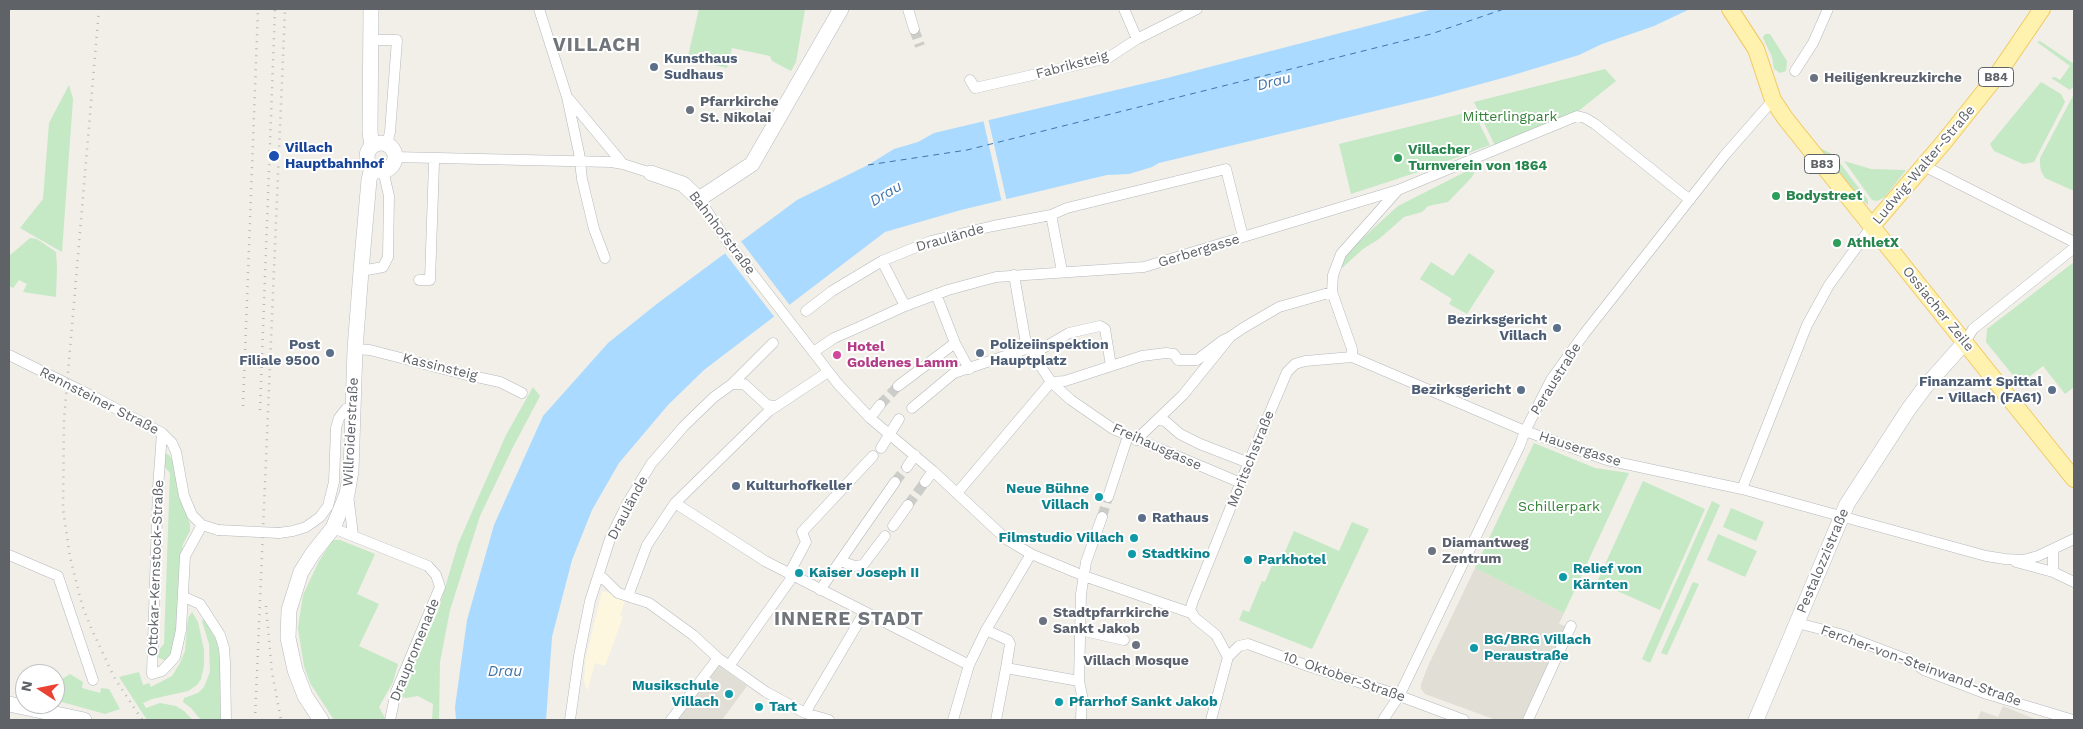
<!DOCTYPE html>
<html>
<head>
<meta charset="utf-8">
<style>
	body { margin:0 }
	#map { position:relative; width:2083px; height:729px; overflow:hidden; background:#f1efe8; font-family:"Work Sans",sans-serif }
	canvas { display:block }
	.frame { position:absolute; inset:0; border:10px solid #5f6368; pointer-events:none }
	.north { position:absolute; left:15px; top:664px; width:50px; height:50px; box-sizing:border-box; background:#fff; border:1px solid #bfc1c3; border-radius:50%; rotate:281deg; font-size:14px; font-weight:700; line-height:20px; text-align:center; color:#5f6368 }
	.north::after { content:''; display:block; margin:auto; width:18px; height:22px; background:#ea4335; clip-path:polygon(50% 0,100% 100%,50% 72%,0 100%) }
</style>
</head>
<body>
<div id="map">
<canvas width="2083" height="729"></canvas>
<div class="frame"></div>
<div class="north">N</div>
</div>
<script>
const c = document.querySelector('canvas').getContext('2d');
c.lineJoin = 'round';
function paint(path, color) { c.fillStyle = color; c.fill(path, 'evenodd'); }
const toPath = rows => new Path2D(rows.map(r => 'M' + r).join(''));
function trace(path, color, width, dash) { c.strokeStyle = color; c.lineWidth = width; c.lineCap = dash ? 'butt' : 'round'; c.setLineDash(dash || []); c.stroke(path); }
function drawText(font, color, halo, rows, align = 'center') {
  c.font = font + ' "Work Sans",sans-serif'; c.lineWidth = 4; c.setLineDash([]); c.textBaseline = 'middle'; c.strokeStyle = halo; c.fillStyle = color; for (const [text, x, y, turn = 0] of rows) {
    c.save(); c.translate(x, y); c.rotate((+turn || 0) * Math.PI / 180); c.textAlign = isNaN(turn) ? turn : align; if (halo) c.strokeText(text, 0, 0); c.fillText(text, 0, 0); c.restore();
  }
}
paint(toPath([
	[602,591,626,598,620,616,623,617,605,666,595,663,587,691,584,680,586,657]
]), '#fef7e0');
paint(toPath([
	[1475,568,1564,613,1559,624,1566,626,1522,720,1496,720,1425,694,1421,689,1421,684,1428,666],
	[715,663,747,686,722,720,676,720],
	[2003,706,2037,720,1977,720,1981,711,1998,717]
]), '#e1ded6');
paint(toPath([
	[699,9,805,9,796,62,791,71,772,61,770,56,732,48,727,68,689,59,688,56],
	[1765,34,1770,34,1787,61,1786,71,1780,73,1774,69,1772,57,1763,38],
	[2040,41,2074,64,2074,86,2070,90,2051,78,2055,77,2060,80,2070,66,2037,42],
	[1605,69,1616,81,1576,113,1496,148,1474,102],
	[2041,82,2061,94,2065,102,2034,162,2023,164,1994,151,1990,144],
	[69,85,73,99,62,252,20,228,43,199,49,123],
	[2074,94,2074,191,2045,178,2041,171,2040,165,2040,158],
	[1473,111,1490,145,1418,172,1351,194,1339,144],
	[1820,148,1834,155,1868,200,1868,205,1855,194],
	[1844,161,1871,169,1906,170,1885,197,1877,201,1872,200],
	[1469,170,1475,171,1472,177,1448,202,1428,206,1422,212,1404,217,1379,239,1363,249,1342,268,1341,262,1344,255,1398,206],
	[30,238,37,239,56,252,57,268,56,297,23,292,27,284,19,280,13,288,9,286,9,256],
	[1469,253,1495,271,1467,314,1449,304,1452,299,1420,279,1431,262,1453,276],
	[2074,262,2074,387,2065,394,2043,366,2020,384,1986,342,1987,329],
	[533,387,540,396,513,447,480,516,450,610,440,662,439,720,432,720,433,704,418,696,406,698,400,697,438,611,458,544,475,505,506,435],
	[1534,443,1595,468,1629,473,1564,613,1475,568],
	[164,452,169,455,173,461,181,501,190,524,190,531,183,544,180,562,178,625,173,653,167,660,164,660,157,657,157,652,164,644,170,473,163,465],
	[1643,481,1705,509,1660,610,1597,582],
	[1712,501,1720,505,1650,663,1642,659],
	[1731,508,1764,522,1756,541,1723,527],
	[1352,522,1369,529,1312,649,1239,620,1243,610,1249,612,1262,581,1265,582,1276,556,1284,554,1294,531,1339,551],
	[1718,534,1757,551,1745,577,1707,560],
	[333,540,340,540,375,554,357,594,379,604,359,646,398,664,393,682,379,707,386,720,334,720,310,683,304,666,298,628,303,595,319,561],
	[1693,582,1699,584,1667,655,1661,653],
	[192,612,198,622,204,650,204,665,201,679,197,685,188,691,152,699,143,703,146,708,160,703,176,706,184,711,193,720,147,720,119,677,139,672,143,685,149,683,151,687,172,676,180,663,185,651,188,618],
	[204,618,217,642,220,657,223,720,201,720,191,708,183,702,184,698,198,693,204,687,210,672,209,644,202,621],
	[70,674,83,682,82,688,100,693,101,688,109,689,120,709,105,714,55,700,55,689,64,688,59,681]
]), '#c5e8c5');
paint(toPath([
	[1433,9,1690,9,1654,26,1602,44,1579,55,1510,76,1433,97,1159,163,1152,167,1129,174,1107,175,961,210,885,232,704,370,668,405,619,463,592,510,572,560,552,637,546,720,456,720,455,707,467,620,494,525,543,416,608,343,658,303,797,200,868,165,894,149,918,142,934,133,1167,78]
]), '#aadaff');
paint(toPath([
	[988,118,1007,202,1002,203,983,119],
	[740,240,792,308,776,319,724,252]
]), '#f1efe8');
trace(toPath([
	[868,165,967,150,1431,34,1504,9]
]), '#4174aa', 1, [6, 5]);
trace(toPath([
	[914,29,920,46],
	[880,405,898,386],
	[895,482,907,467],
	[908,505,925,482],
	[1102,517,1108,497]
]), '#ccccc8', 10, [10, 5]);
const street = toPath([
	[539,9,567,97,579,153,582,179,594,229,605,258],
	[908,9,914,29],
	[1124,9,1137,39],
	[370,40,397,40,390,132,387,144],
	[1795,71,1813,43,1828,9],
	[970,80,975,88,1108,58,1137,39,1197,9],
	[569,99,623,164],
	[394,157,611,162,623,164,651,173],
	[1924,166,2074,242],
	[1398,190,1341,254,1333,275,1332,292,1352,349,1352,357,1525,431,1607,460,1742,489,1986,556,2005,559,2023,560,2038,556,2074,539],
	[699,199,725,238,838,384,870,418,933,471,1006,539,1031,554,1084,576,1191,613],
	[1051,215,1062,271],
	[882,261,905,306],
	[361,271,383,267,388,257,389,196,383,170],
	[1014,275,1025,338,1029,348,1051,382,1071,400,1113,429,1241,483],
	[419,280,430,280,434,163],
	[936,294,955,343,969,369],
	[806,311,832,291,882,261,931,241,993,226,1051,215,1067,208,1226,169,1243,237],
	[1965,342,1973,329,2074,248],
	[355,349,370,350,463,374,500,382,522,393],
	[815,351,834,338,857,328,905,306,948,290,996,277,1144,267,1398,190,1577,116,1585,118,1595,124,1690,200],
	[1033,354,1069,333,1100,326,1105,329,1111,366],
	[9,355,94,397,162,433,172,443,176,452,184,496,192,515,202,525,218,530],
	[732,384,744,384,767,405,775,406],
	[898,386,955,343],
	[912,408,954,373,1029,348],
	[870,418,880,405],
	[1158,420,1165,421,1180,434,1200,444,1249,463],
	[162,433,158,488,152,674,162,671,175,657,181,630,185,556,202,525],
	[1136,440,1183,395,1230,337,1243,328,1279,307,1332,292],
	[881,448,899,419],
	[907,467,915,455],
	[925,482,933,471],
	[1742,489,1807,325,1829,285,1872,226],
	[957,493,1051,382,1065,381,1142,356,1166,353,1174,354,1178,360,1197,360,1222,341,1230,337],
	[348,494,353,535],
	[1108,497,1126,442],
	[675,503,765,561,969,665],
	[893,526,908,505],
	[333,528,428,566,436,575,440,587,396,692,390,720],
	[279,533,293,531,306,527,320,517,328,506,334,482,336,428,339,418,346,409,354,408],
	[9,555,58,576,93,680],
	[841,561,854,566,863,565,885,536],
	[2016,562,2053,572,2074,582],
	[2053,572,2053,549],
	[789,574,806,542,802,532,873,456],
	[603,578,618,593,649,603,693,635,718,658,766,692,805,713,829,720],
	[820,590,895,482],
	[628,596,647,545,675,503,769,411,828,372],
	[184,597,200,604,220,635,224,648,225,662,226,720],
	[1797,623,1840,634,1911,661,1924,670,1987,694,2073,720],
	[986,630,1008,640,1010,644,1006,668,1079,681],
	[1080,630,1124,640],
	[1228,657,1216,635,1195,618,1190,610,1193,601,1250,459,1287,372,1295,364,1305,361,1352,357],
	[729,666,793,576],
	[805,713,864,613],
	[570,720,579,656,590,601,610,539,627,504,651,464,684,426,714,397,732,384,773,343],
	[671,720,718,658],
	[953,720,969,665,986,630,1031,554],
	[996,720,1006,668],
	[1081,720,1082,695,1079,681,1081,594,1086,562,1102,517],
	[1211,720,1228,657,1239,646,1248,644,1308,666,1389,692,1464,720],
	[1383,720,1399,696,1520,445,1525,431,1551,380,1584,334,1724,156,1773,100],
	[1528,720,1571,626]
]);
const secondary = toPath([
	[371,9,370,132,372,146],
	'367 157a14 14 0 1 1 28 0a14 14 0 1 1-28 0Z',
	[651,173,683,184,699,199,752,164,841,9],
	[9,704,84,720],
	[321,720,305,696,295,670,288,638,289,610,301,572,313,553,333,528,347,494,351,471,355,349,361,271,369,180,372,167],
	[1756,720,1847,504,1908,410,1925,387,1965,342]
]);
const primary = toPath([
	[1730,9,1756,49,1773,100,1785,118,2074,479],
	[1872,226,1944,142,1995,78,2042,9]
]);
trace(street, '#b5b8bc', 11);
trace(secondary, '#b6babf', 16);
trace(primary, '#f2c960', 18);
trace(street, '#fff', 10);
trace(secondary, '#fff', 15);
trace(primary, '#fff2af', 16);
trace(toPath([
	[99,9,64,420,63,509,70,557,82,605,92,630,114,677,142,720],
	[243,406,258,9],
	[260,410,275,9],
	[266,606,272,672,281,720],
	[255,720,285,9]
]), '#b6b7b8', 2.5, [1, 6]);
const streetBridge = toPath([
	[218,530,279,533]
]);
trace(streetBridge, '#b5b8bc', 11, []);
trace(streetBridge, '#fff', 10);
for (const [x, y, r, color] of [
	[654,67,5,"#5c6f8a"],
	[1814,78,5,"#6b7280"],
	[690,110,5,"#6b7280"],
	[274,156,6,"#1a4fb4"],
	[1398,158,5,"#2e9e5b"],
	[1776,196,5,"#2e9e5b"],
	[1837,243,5,"#2e9e5b"],
	[1557,328,5,"#5c6f8a"],
	[330,353,5,"#5c6f8a"],
	[980,353,5,"#5c6f8a"],
	[837,355,5,"#d1479c"],
	[1521,390,5,"#5c6f8a"],
	[2052,390,5,"#5c6f8a"],
	[736,486,5,"#5c6f8a"],
	[1099,497,5,"#0f9aa8"],
	[1142,518,5,"#5c6f8a"],
	[1134,538,5,"#0f9aa8"],
	[1432,551,5,"#6b7280"],
	[1132,554,5,"#0f9aa8"],
	[1248,560,5,"#0f9aa8"],
	[799,573,5,"#0f9aa8"],
	[1563,577,5,"#0f9aa8"],
	[1043,621,5,"#6b7280"],
	[1136,645,5,"#6b7280"],
	[1474,648,5,"#0f9aa8"],
	[729,694,5,"#0f9aa8"],
	[1059,702,5,"#0f9aa8"],
	[759,707,5,"#0f9aa8"]
]) { const dot = new Path2D(); dot.arc(x, y, r, 0, 2 * Math.PI); c.fillStyle = color; c.fill(dot); trace(dot, '#fff', 2); }
for (const [x, y, w] of [
	[1996,77,35],
	[1822,164,35]
]) { const box = new Path2D(); box.roundRect(x - w / 2, y - 9.5, w, 19, 4); c.fillStyle = '#fff'; c.fill(box); trace(box, '#5f6368', 1); }
drawText('bold 12px', '#5f6368', null, [
	["B84",1996,77],
	["B83",1822,164]
]);
drawText('bold 14px', '#4e5e75', '#fff', [
	["Kunsthaus",664,59],
	["Sudhaus",664,75],
	["Bezirksgericht",1547,320,"right"],
	["Villach",1547,336,"right"],
	["Post",320,345,"right"],
	["Filiale 9500",320,361,"right"],
	["Polizeiinspektion",990,345],
	["Hauptplatz",990,361],
	["Finanzamt Spittal",2042,382,"right"],
	["- Villach (FA61)",2042,398,"right"],
	["Bezirksgericht",1511,390,"right"],
	["Kulturhofkeller",746,486],
	["Rathaus",1152,518]
], 'left');
drawText('14px', '#5f6368', '#fff', [
	["Fabriksteig",1072,65,-15],
	["Ludwig-Walter-Straße",1924,165,-50],
	["Bahnhofstraße",722,233,53],
	["Draulände",950,238,-16],
	["Gerbergasse",1199,251,-17],
	["Ossiacher Zeile",1938,309,51],
	["Kassinsteig",440,367,14],
	["Peraustraße",1556,379,-58],
	["Rennsteiner Straße",99,401,27],
	["Willroiderstraße",351,432,-87],
	["Freihausgasse",1157,447,24],
	["Hausergasse",1580,449,18],
	["Moritschstraße",1251,459,-68],
	["Draulände",628,508,-62],
	["Pestalozzistraße",1823,561,-67],
	["Ottokar-Kernstock-Straße",156,568,-88],
	["Draupromenade",415,650,-68],
	["Fercher-von-Steinwand-Straße",1921,666,20],
	["10. Oktober-Straße",1344,677,19]
]);
drawText('bold 14px', '#5b616d', '#fff', [
	["Heiligenkreuzkirche",1824,78],
	["Pfarrkirche",700,102],
	["St. Nikolai",700,118],
	["Diamantweg",1442,543],
	["Zentrum",1442,559],
	["Stadtpfarrkirche",1053,613],
	["Sankt Jakob",1053,629],
	["Villach Mosque",1136,661,"center"]
], 'left');
drawText('14px', '#348238', '#fff', [
	["Mitterlingpark",1510,117],
	["Schillerpark",1559,507]
]);
drawText('bold 14px', '#164399', '#fff', [
	["Villach",285,148],
	["Hauptbahnhof",285,164]
], 'left');
drawText('bold 14px', '#27864d', '#fff', [
	["Villacher",1408,150],
	["Turnverein von 1864",1408,166],
	["Bodystreet",1786,196],
	["AthletX",1847,243]
], 'left');
drawText('bold 14px', '#b23c85', '#fff', [
	["Hotel",847,347],
	["Goldenes Lamm",847,363]
], 'left');
drawText('bold 14px', '#0d838f', '#fff', [
	["Neue Bühne",1089,489,"right"],
	["Villach",1089,505,"right"],
	["Filmstudio Villach",1124,538,"right"],
	["Stadtkino",1142,554],
	["Parkhotel",1258,560],
	["Relief von",1573,569],
	["Kärnten",1573,585],
	["Kaiser Joseph II",809,573],
	["BG/BRG Villach",1484,640],
	["Peraustraße",1484,656],
	["Musikschule",719,686,"right"],
	["Villach",719,702,"right"],
	["Pfarrhof Sankt Jakob",1069,702],
	["Tart",769,707]
], 'left');
drawText('italic 15px', '#4174aa', '#fff', [
	["Drau",1274,82,-14],
	["Drau",886,194,-31],
	["Drau",505,672]
]);
c.letterSpacing = '1px';
drawText('bold 19px', '#70757a', '#fff', [
	["VILLACH",597,45],
	["INNERE STADT",849,619]
]);
c.letterSpacing = '0px';
</script>
</body>
</html>
